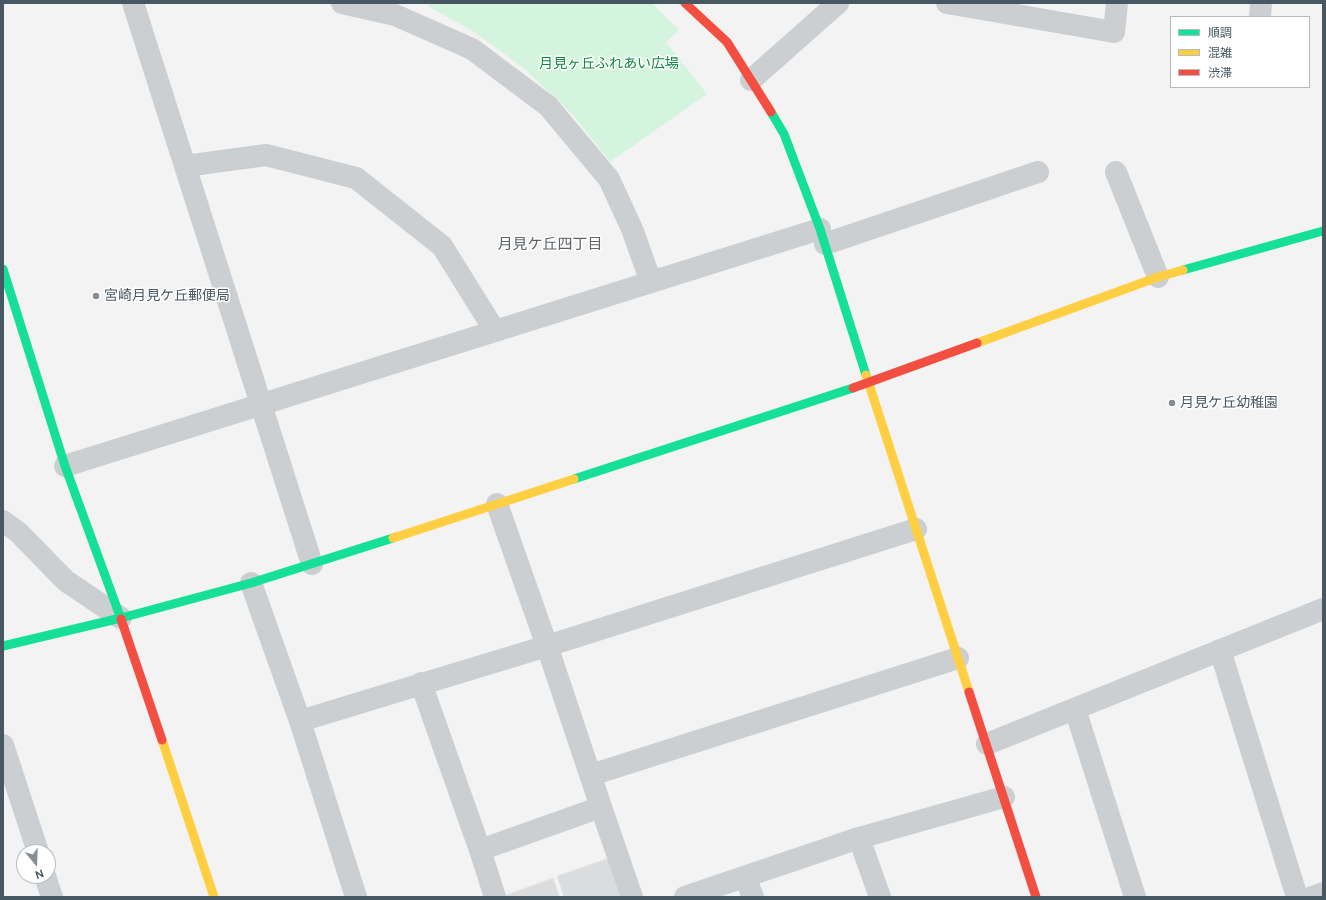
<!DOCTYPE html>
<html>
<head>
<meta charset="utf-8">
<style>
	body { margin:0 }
	#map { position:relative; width:1326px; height:900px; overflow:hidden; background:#f3f3f3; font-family:"DM Sans","Noto Sans JP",sans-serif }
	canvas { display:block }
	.frame { position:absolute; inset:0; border:4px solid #475862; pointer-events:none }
	.legend { position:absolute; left:1170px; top:16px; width:140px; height:72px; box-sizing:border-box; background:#fff; border:1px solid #b5bcc0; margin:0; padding:5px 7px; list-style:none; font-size:12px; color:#475862 }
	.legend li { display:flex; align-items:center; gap:8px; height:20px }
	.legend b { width:20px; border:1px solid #b5bcc0 }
	.north { position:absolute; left:16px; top:844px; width:40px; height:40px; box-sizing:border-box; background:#fff; border:1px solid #b5bcc0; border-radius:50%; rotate:161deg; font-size:11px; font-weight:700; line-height:16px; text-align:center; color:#475862 }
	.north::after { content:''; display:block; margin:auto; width:14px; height:18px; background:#838e95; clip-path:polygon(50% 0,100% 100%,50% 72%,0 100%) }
</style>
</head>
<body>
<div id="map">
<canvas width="1326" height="900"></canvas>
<div class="frame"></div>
<ul class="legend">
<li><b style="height:5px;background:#16e098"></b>順調</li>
<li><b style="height:5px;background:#ffcf43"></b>混雑</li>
<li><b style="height:5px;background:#f24e42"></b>渋滞</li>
</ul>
<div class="north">N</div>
</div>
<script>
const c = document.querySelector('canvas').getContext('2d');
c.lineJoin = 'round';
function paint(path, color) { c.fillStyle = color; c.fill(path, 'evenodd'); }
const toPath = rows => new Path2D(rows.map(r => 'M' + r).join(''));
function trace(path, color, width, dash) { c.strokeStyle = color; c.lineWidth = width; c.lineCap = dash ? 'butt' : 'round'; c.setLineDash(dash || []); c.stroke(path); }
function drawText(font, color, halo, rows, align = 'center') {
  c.font = font + ' "DM Sans","Noto Sans JP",sans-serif'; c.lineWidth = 3; c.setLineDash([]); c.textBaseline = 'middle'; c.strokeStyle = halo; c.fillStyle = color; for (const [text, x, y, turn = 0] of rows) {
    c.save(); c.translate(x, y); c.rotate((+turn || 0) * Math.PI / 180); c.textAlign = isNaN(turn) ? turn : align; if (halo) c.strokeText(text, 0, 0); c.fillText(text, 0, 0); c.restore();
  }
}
paint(toPath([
	[429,3,652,3,679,30,666,42,707,94,610,162,572,114,526,70,474,32,428,6]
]), '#d5f4de');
const building = toPath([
	[609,858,622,897,564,897,557,876,609,858],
	[553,878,560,897,501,897,553,878]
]);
paint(building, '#dadcdd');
trace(building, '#e4e5e6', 1);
trace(toPath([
	[133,3,312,564],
	[342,3,395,15,472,49,548,106,609,179,632,229,651,282],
	[947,3,1114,32,1117,3],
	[1260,17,1261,3],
	[751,80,838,3],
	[185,166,266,155,356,178,442,246,495,331],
	[1116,172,1158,277],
	[825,244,1038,172],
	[65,466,820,229],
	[497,504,547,646,601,807,632,897],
	[3,521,18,532,66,581,121,618],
	[251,583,300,721,356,897],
	[1220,650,1297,897],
	[421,683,480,850,495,897],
	[1075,709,1135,897],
	[300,721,547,646,916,529],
	[987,744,1323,609],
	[3,745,38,852],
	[591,775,958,658],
	[859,838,880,897],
	[480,850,601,807],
	[45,876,52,897],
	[745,877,753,897],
	[685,897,859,838,1004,797],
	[1312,897,1323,893]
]), '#cbcfd2', 22);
trace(toPath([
	[771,112,784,134,820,229,866,375],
	[3,269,65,466,121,619],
	[1183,270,1323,231],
	[574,479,853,388],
	[3,646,121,618,251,583,393,538]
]), '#16e098', 9);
trace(toPath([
	[977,343,1158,277,1183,270],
	[866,375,969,692],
	[393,538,574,479],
	[162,740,214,897]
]), '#ffcf43', 9);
trace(toPath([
	[685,3,727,42,771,112],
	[853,388,977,343],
	[121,619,162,740],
	[969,692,1036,897]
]), '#f24e42', 9);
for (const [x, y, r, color] of [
	[96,296,4,"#838e95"],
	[1172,403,4,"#838e95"]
]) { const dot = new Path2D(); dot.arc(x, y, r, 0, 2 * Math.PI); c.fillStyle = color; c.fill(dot); trace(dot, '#fff', 1.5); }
drawText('14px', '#0e873d', '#fff', [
	["月見ヶ丘ふれあい広場",609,64]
]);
drawText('14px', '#475862', '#fff', [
	["宮崎月見ケ丘郵便局",104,296],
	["月見ケ丘幼稚園",1180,403]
], 'left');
drawText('15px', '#5d6368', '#fff', [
	["月見ケ丘四丁目",550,245]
]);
</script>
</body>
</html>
